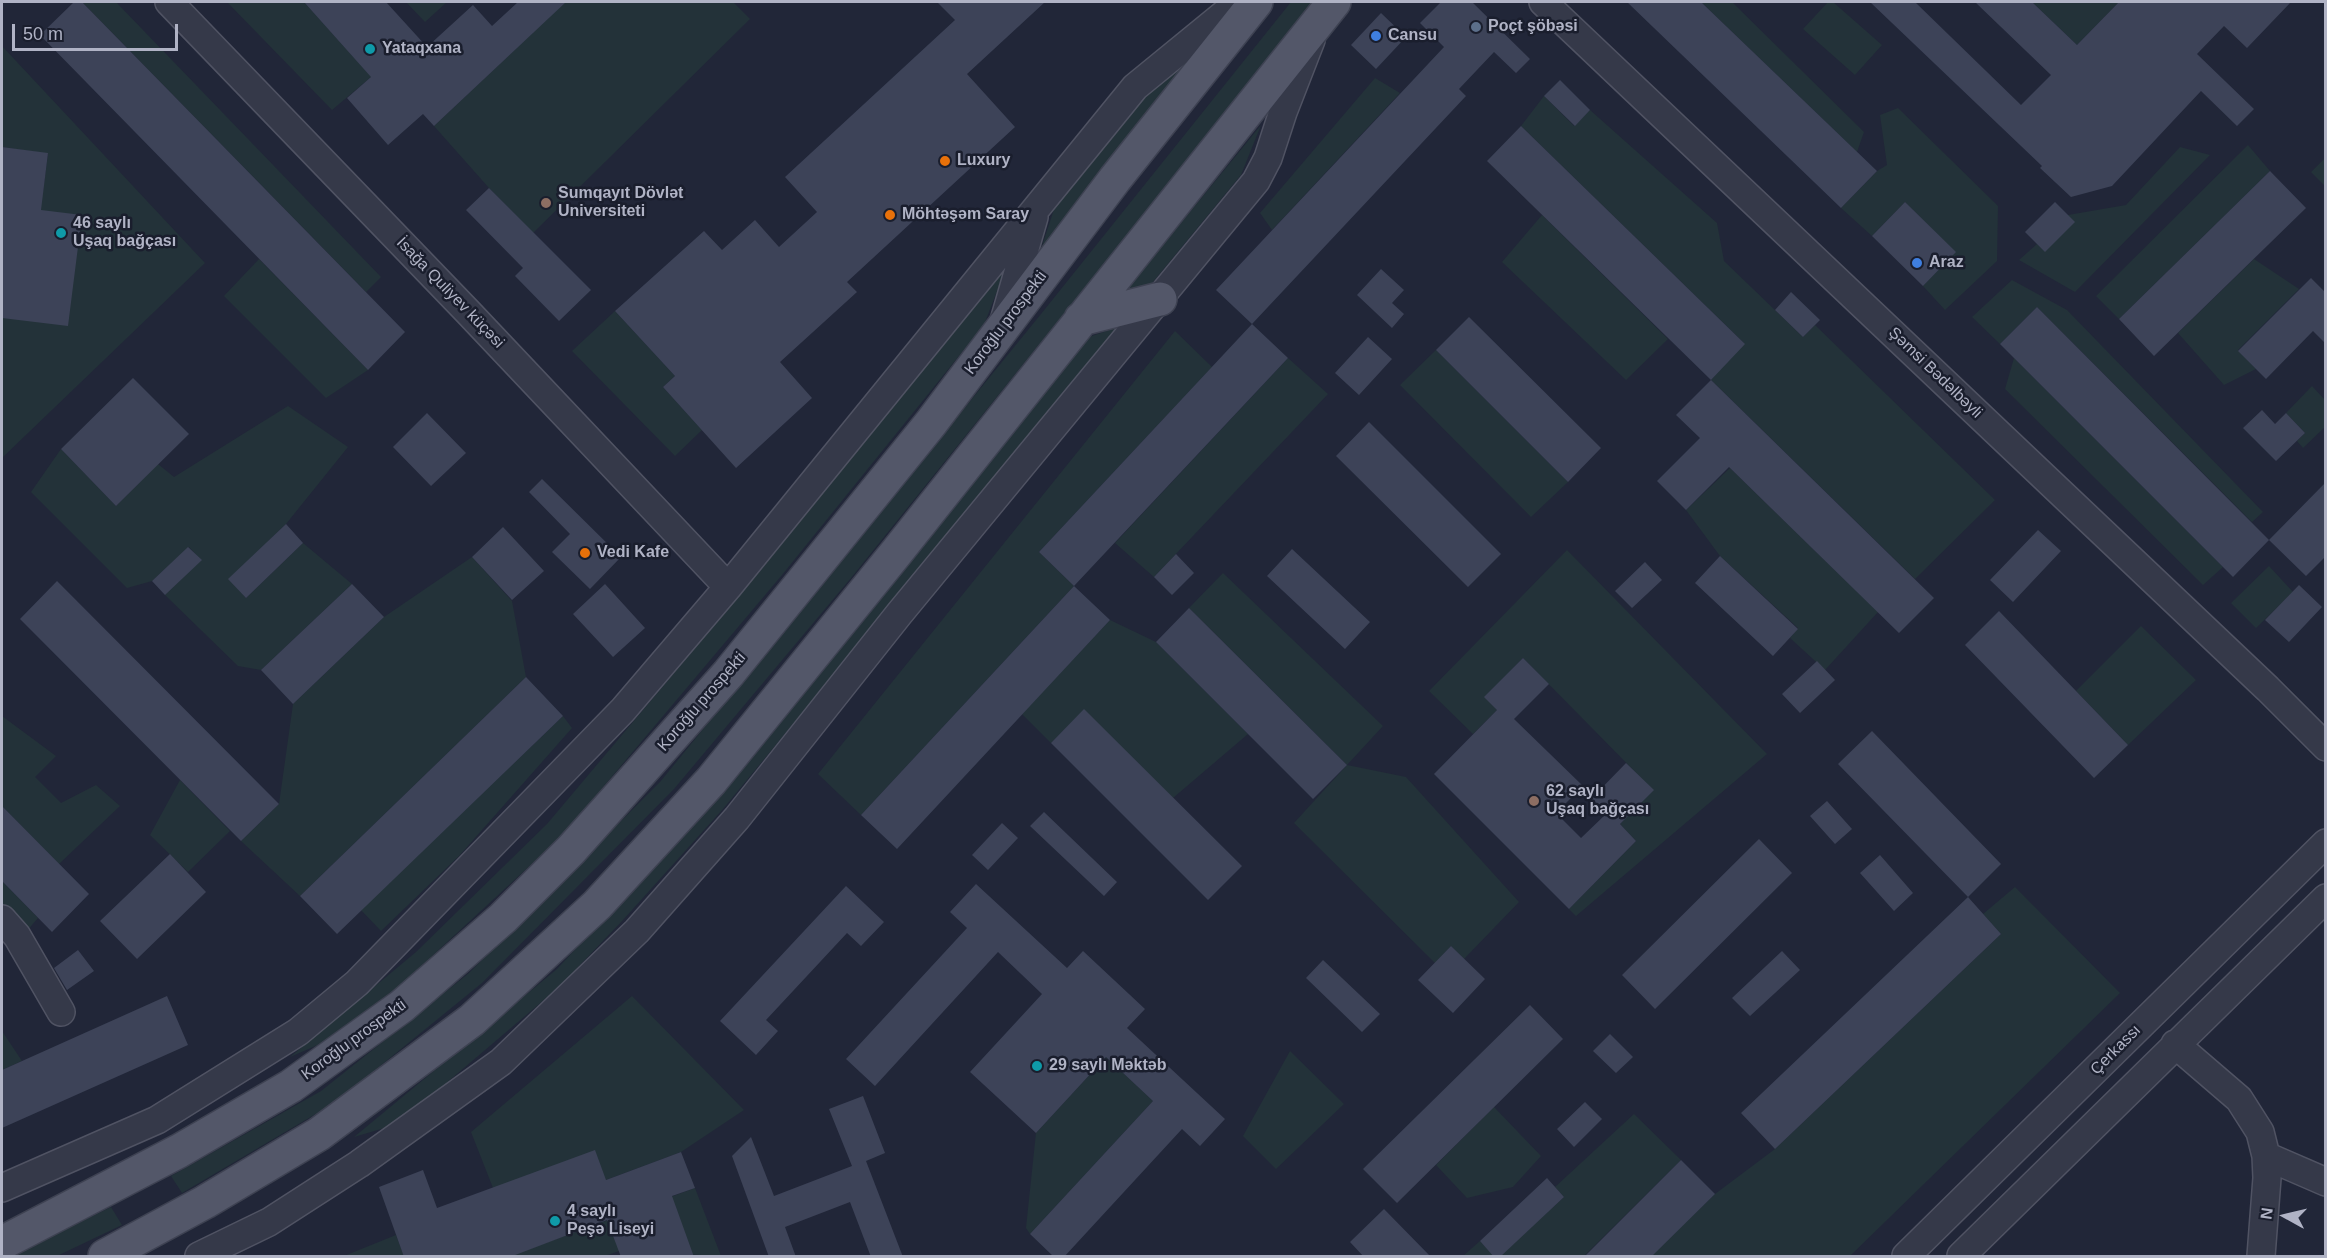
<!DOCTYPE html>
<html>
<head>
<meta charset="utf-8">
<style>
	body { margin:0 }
	#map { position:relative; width:2327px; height:1258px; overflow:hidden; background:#212638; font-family:Helvetica,sans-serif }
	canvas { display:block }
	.frame { position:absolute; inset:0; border:3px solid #b0b3c5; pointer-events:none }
	.north { position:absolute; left:2255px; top:1186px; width:60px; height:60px; -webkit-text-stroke:4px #1a1e2d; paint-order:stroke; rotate:278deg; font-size:16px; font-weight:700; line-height:24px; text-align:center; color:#b0b3c5 }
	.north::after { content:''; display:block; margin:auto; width:21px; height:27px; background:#b0b3c5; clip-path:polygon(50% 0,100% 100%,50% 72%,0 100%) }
	.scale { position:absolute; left:12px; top:24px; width:166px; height:27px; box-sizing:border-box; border:3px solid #b0b3c5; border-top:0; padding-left:8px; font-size:18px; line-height:21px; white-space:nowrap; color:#b0b3c5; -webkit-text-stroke:4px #1a1e2d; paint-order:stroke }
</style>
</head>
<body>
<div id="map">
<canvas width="2327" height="1258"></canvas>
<div class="frame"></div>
<div class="north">N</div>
<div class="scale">50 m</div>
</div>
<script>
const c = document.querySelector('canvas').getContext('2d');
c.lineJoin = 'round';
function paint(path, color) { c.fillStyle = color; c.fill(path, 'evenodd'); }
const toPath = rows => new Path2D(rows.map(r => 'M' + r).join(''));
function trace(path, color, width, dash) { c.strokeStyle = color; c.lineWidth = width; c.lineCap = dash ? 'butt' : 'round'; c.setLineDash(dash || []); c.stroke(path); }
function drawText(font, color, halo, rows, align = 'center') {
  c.font = font + ' Helvetica,sans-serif'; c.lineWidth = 5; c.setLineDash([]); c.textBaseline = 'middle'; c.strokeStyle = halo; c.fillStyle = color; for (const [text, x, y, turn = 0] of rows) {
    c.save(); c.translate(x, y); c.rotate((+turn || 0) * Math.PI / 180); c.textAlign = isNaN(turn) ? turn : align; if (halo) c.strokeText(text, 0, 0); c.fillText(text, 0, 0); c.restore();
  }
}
paint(toPath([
	[82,2,116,2,381,277,366,292],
	[227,2,304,2,367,72,377,72,332,110],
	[406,2,447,2,425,22],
	[549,2,733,2,750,19,533,233,489,188,434,126,557,10],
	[1291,2,1315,2,851,578,674,789,482,983,336,1102,182,1193,171,1176,321,1091,469,973,660,782,1041,314],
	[1701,2,1732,2,1864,132,1857,152],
	[1828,2,1833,2,1882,45,1855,75,1803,29],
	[2032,2,2119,2,2077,45],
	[2,46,205,263,2,458,2,314,9,251,43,191,48,154,2,147],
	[1195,59,1041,249,1058,197,1142,93],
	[1375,78,1400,93,1272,230,1260,213],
	[1544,96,1574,126,1590,110,1717,223,1724,261,1803,337,1815,325,1995,500,1915,579,1711,380,1744,343,1521,126],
	[1898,108,1998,206,1997,261,1945,310,1923,286,1955,252,1905,202,1872,236,1841,208,1877,171,1887,165,1880,115],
	[1261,125,1241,175,1148,288,1118,300],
	[2248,145,2270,171,2119,319,2096,296],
	[2180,147,2210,155,2075,292,2019,260,2037,244,2045,251,2068,215,2126,205],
	[2325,158,2325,186,2311,172],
	[1542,215,1668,339,1626,380,1502,262],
	[259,259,368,370,326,398,224,296],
	[2254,259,2299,289,2238,350,2256,369,2224,385,2178,333],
	[1007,265,984,325,782,575,561,837,392,993,327,1041,290,1057,416,952,547,824,760,571],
	[2012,280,2067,310,2263,512,2252,522,2037,307,2000,344,1972,317],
	[615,311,675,376,663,387,702,430,675,456,572,351],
	[1121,326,723,809,623,920,558,988,398,1124,354,1137,557,969,738,773,1089,337],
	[1175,331,1212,367,1039,552,1074,586,861,815,818,774],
	[1436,350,1568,482,1531,517,1400,385],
	[1288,358,1328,394,1154,577,1115,543],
	[2014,358,2223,567,2203,585,2005,389],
	[2312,386,2325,400,2325,427,2303,448,2297,441,2305,433,2286,413],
	[288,406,348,447,286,524,229,579,246,598,303,543,352,584,261,670,238,666,165,595,201,560,189,547,152,581,127,588,31,492,61,449,116,506,158,464,174,477],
	[1730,468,1878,612,1825,670,1790,638,1798,628,1720,556,1686,510],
	[1567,550,1767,754,1576,916,1569,909,1636,841,1620,824,1653,790,1523,658,1485,697,1497,710,1473,734,1429,691],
	[472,557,512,601,526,677,300,896,241,841,279,804,293,704,384,617],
	[2269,566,2293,592,2256,628,2231,603],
	[1223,573,1383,726,1347,765,1406,777,1519,902,1464,959,1451,946,1435,963,1294,823,1347,765,1189,608],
	[1110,620,1156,642,1248,734,1173,798,1084,710,1051,743,1022,714],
	[2141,626,2196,680,2128,745,2076,691],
	[2,716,56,756,35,777,61,803,96,785,120,806,59,864,2,806],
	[563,716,572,728,459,856,381,931,361,910],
	[180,780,230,831,188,872,150,835],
	[2,881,38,918,20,939,2,931],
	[2015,887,2120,993,1850,1256,1651,1256,1715,1194,1775,1149,2001,934,1983,914],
	[632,996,744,1110,681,1152,606,1180,493,1188,471,1132],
	[2,1031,22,1061,2,1070],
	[1290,1051,1344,1104,1276,1169,1243,1136],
	[1106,1057,1153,1101,1030,1234,1026,1228,1036,1133],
	[1494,1107,1541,1156,1513,1187,1467,1198,1436,1165],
	[1634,1114,1681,1160,1584,1256,1500,1256,1564,1197,1555,1187],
	[695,1188,721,1256,619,1251,605,1256,510,1256],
	[111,1207,122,1225,57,1256,11,1256],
	[396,1235,404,1256,344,1256],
	[1480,1241,1494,1256,1463,1256]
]), '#233239');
paint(toPath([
	[74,2,82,2,405,332,368,370,40,35],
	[304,2,386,2,427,47,473,5,492,26,518,2,566,2,434,126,423,114,388,145,347,98,371,77],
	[937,2,1045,2,967,74,1015,127,847,282,857,292,780,362,812,398,736,468,663,387,675,376,615,311,704,231,722,250,755,220,779,247,817,212,785,177,955,20],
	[1441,2,1472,2,1530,59,1516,73,1494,52,1459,89,1466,96,1252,324,1216,290,1444,47,1420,23],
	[1627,2,1701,2,1877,171,1841,208],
	[1870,2,1915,2,2021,105,2051,75,1975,2,2032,2,2077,45,2119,2,2291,2,2247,48,2224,26,2197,54,2254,109,2237,126,2201,91,2112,186,2071,197,2040,168,2042,166],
	[1381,13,1406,37,1376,69,1351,45],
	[1560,80,1590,110,1575,126,1544,96],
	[1521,126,1745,344,1711,380,1487,161],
	[2,147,48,153,41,210,82,215,68,326,2,318],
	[2270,171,2306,208,2154,356,2119,319],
	[489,188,591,290,559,321,515,276,523,268,466,210],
	[1905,202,1956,252,1923,286,1872,236],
	[2055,202,2075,222,2045,252,2025,232],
	[1381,269,1404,290,1392,303,1404,314,1392,328,1357,295],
	[2311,278,2325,292,2325,343,2313,331,2266,379,2238,351],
	[1791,292,1820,320,1803,337,1775,310],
	[2037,307,2269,540,2233,577,2000,344],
	[1469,317,1601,448,1568,482,1436,350],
	[1252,324,1288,358,1074,586,1039,552],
	[1368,337,1392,359,1359,395,1335,373],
	[133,378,189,434,116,506,61,449],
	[1711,380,1934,598,1899,633,1729,467,1686,510,1657,481,1700,438,1676,415],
	[2262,410,2275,424,2286,413,2305,433,2276,461,2243,428],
	[427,413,466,453,431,486,393,447],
	[1369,422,1501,554,1468,587,1336,456],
	[542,479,621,557,590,589,552,552,570,534,529,492],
	[2325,483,2325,557,2306,576,2269,540],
	[286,524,303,543,246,598,228,579],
	[503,527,544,571,512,600,472,557],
	[2038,530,2061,551,2013,602,1990,580],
	[188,547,202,560,165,595,152,581],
	[1292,549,1370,622,1345,649,1267,576],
	[1176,554,1194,573,1172,595,1154,577],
	[1720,556,1798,629,1773,656,1695,583],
	[1645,562,1662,580,1632,608,1615,591],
	[57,581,279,804,241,841,20,619],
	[352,584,384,617,293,704,261,670],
	[605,584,645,628,613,657,573,614],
	[2299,585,2322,607,2289,642,2265,620],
	[1074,586,1110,620,897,849,861,815],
	[1189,608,1347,765,1313,799,1156,642],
	[1999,611,2128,745,2094,778,1965,645],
	[1523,658,1549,684,1514,719,1583,786,1556,813,1581,838,1606,814,1591,799,1626,763,1654,790,1620,824,1636,841,1569,909,1434,774,1497,710,1484,697],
	[1817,661,1835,680,1800,713,1782,694],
	[526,677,563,716,337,934,300,896],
	[1084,709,1242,866,1208,900,1051,743],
	[1872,731,2001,864,1968,897,1838,764],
	[1827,801,1852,829,1835,844,1810,816],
	[2,806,89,894,52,932,2,881],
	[1044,812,1117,882,1104,896,1030,826],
	[1002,823,1018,838,988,870,972,855],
	[1759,839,1792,873,1655,1009,1622,975],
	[170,854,206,892,137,959,100,921],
	[1880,855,1913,893,1894,911,1860,873],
	[976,884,1067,968,1083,951,1145,1009,1127,1028,1225,1119,1200,1146,1182,1129,1064,1257,1054,1257,1030,1234,1153,1101,1106,1057,1036,1133,970,1072,1042,994,998,952,875,1086,846,1059,967,928,950,912],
	[846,886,884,922,861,946,847,933,766,1020,778,1031,756,1055,720,1021],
	[1968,897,2001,934,1775,1149,1741,1113],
	[1451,946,1485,979,1453,1013,1418,980],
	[78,950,94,971,67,990,54,968],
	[1782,951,1800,970,1750,1016,1732,998],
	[1323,960,1380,1014,1362,1032,1306,978],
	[167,996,188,1045,2,1128,2,1070],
	[1530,1005,1563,1039,1397,1203,1363,1169],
	[1610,1034,1633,1057,1616,1073,1593,1051],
	[863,1096,885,1153,866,1161,903,1257,871,1257,850,1202,785,1227,796,1257,769,1257,732,1156,751,1137,774,1196,852,1166,829,1109],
	[1585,1102,1602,1119,1574,1147,1557,1129],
	[595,1150,606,1180,681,1152,695,1188,672,1196,694,1257,621,1257,607,1220,510,1257,404,1257,379,1187,423,1170,437,1208],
	[1681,1160,1715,1194,1651,1257,1584,1257],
	[1547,1178,1564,1197,1500,1257,1494,1257,1480,1241],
	[1384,1209,1431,1257,1364,1257,1350,1242]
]), '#3d4358');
const minor = toPath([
	[169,2,468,312,728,587],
	[1543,2,2268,689,2326,747],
	[1004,321,1034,217],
	[2,919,17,936,61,1012],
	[2175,1044,2239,1099,2260,1132,2266,1156,2267,1178,2261,1256],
	[2266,1156,2326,1182],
	[2,1188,157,1120,298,1032,357,983,623,710,728,587,1135,87,1239,2],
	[199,1256,269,1222,359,1164,501,1062,637,931,737,818,899,614,1256,181,1268,158,1283,112,1311,40],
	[1906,1256,2326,843],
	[1961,1256,2326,898]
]);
const major = toPath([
	[1081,319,1160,299],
	[2,1243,179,1151,291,1086,402,1006,503,918,571,850,728,674,931,423,1115,179,1256,2],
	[105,1256,205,1202,319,1134,472,1020,597,905,711,781,896,553,1334,2]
]);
trace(minor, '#505363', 30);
trace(major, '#3e4252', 36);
trace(minor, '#353949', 27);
trace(major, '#535769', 33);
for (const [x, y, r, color] of [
	[1476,27,6,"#5c6f8a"],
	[1376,36,6,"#3f7fe0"],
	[370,49,6,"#0f9aa8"],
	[945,161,6,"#e8710a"],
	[546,203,6,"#8d6e63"],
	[890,215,6,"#e8710a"],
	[61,233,6,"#0f9aa8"],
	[1917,263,6,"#3f7fe0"],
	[585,553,6,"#e8710a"],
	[1534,801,6,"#8d6e63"],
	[1037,1066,6,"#0f9aa8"],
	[555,1221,6,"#0f9aa8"]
]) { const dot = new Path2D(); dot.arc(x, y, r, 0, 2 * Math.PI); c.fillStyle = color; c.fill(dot); trace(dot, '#1a1e2d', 2); }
drawText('bold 16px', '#b0b3c5', '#1a1e2d', [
	["Poçt şöbəsi",1488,27],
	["Cansu",1388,36],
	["Yataqxana",382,49],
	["Luxury",957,161],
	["Sumqayıt Dövlət",558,194],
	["Universiteti",558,212],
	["Möhtəşəm Saray",902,215],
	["46 saylı",73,224],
	["Uşaq bağçası",73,242],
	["Araz",1929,263],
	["Vedi Kafe",597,553],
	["62 saylı",1546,792],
	["Uşaq bağçası",1546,810],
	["29 saylı Məktəb",1049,1066],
	["4 saylı",567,1212],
	["Peşə Liseyi",567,1230]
], 'left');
drawText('16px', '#b0b3c5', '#1a1e2d', [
	["İsağa Quliyev küçəsi",450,293,46],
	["Koroğlu prospekti",1006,323,-53],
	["Şəmsi Bədəlbəyli",1935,373,44],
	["Koroğlu prospekti",702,702,-49],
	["Koroğlu prospekti",354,1040,-36],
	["Çerkassı",2116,1050,-45]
]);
</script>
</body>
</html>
